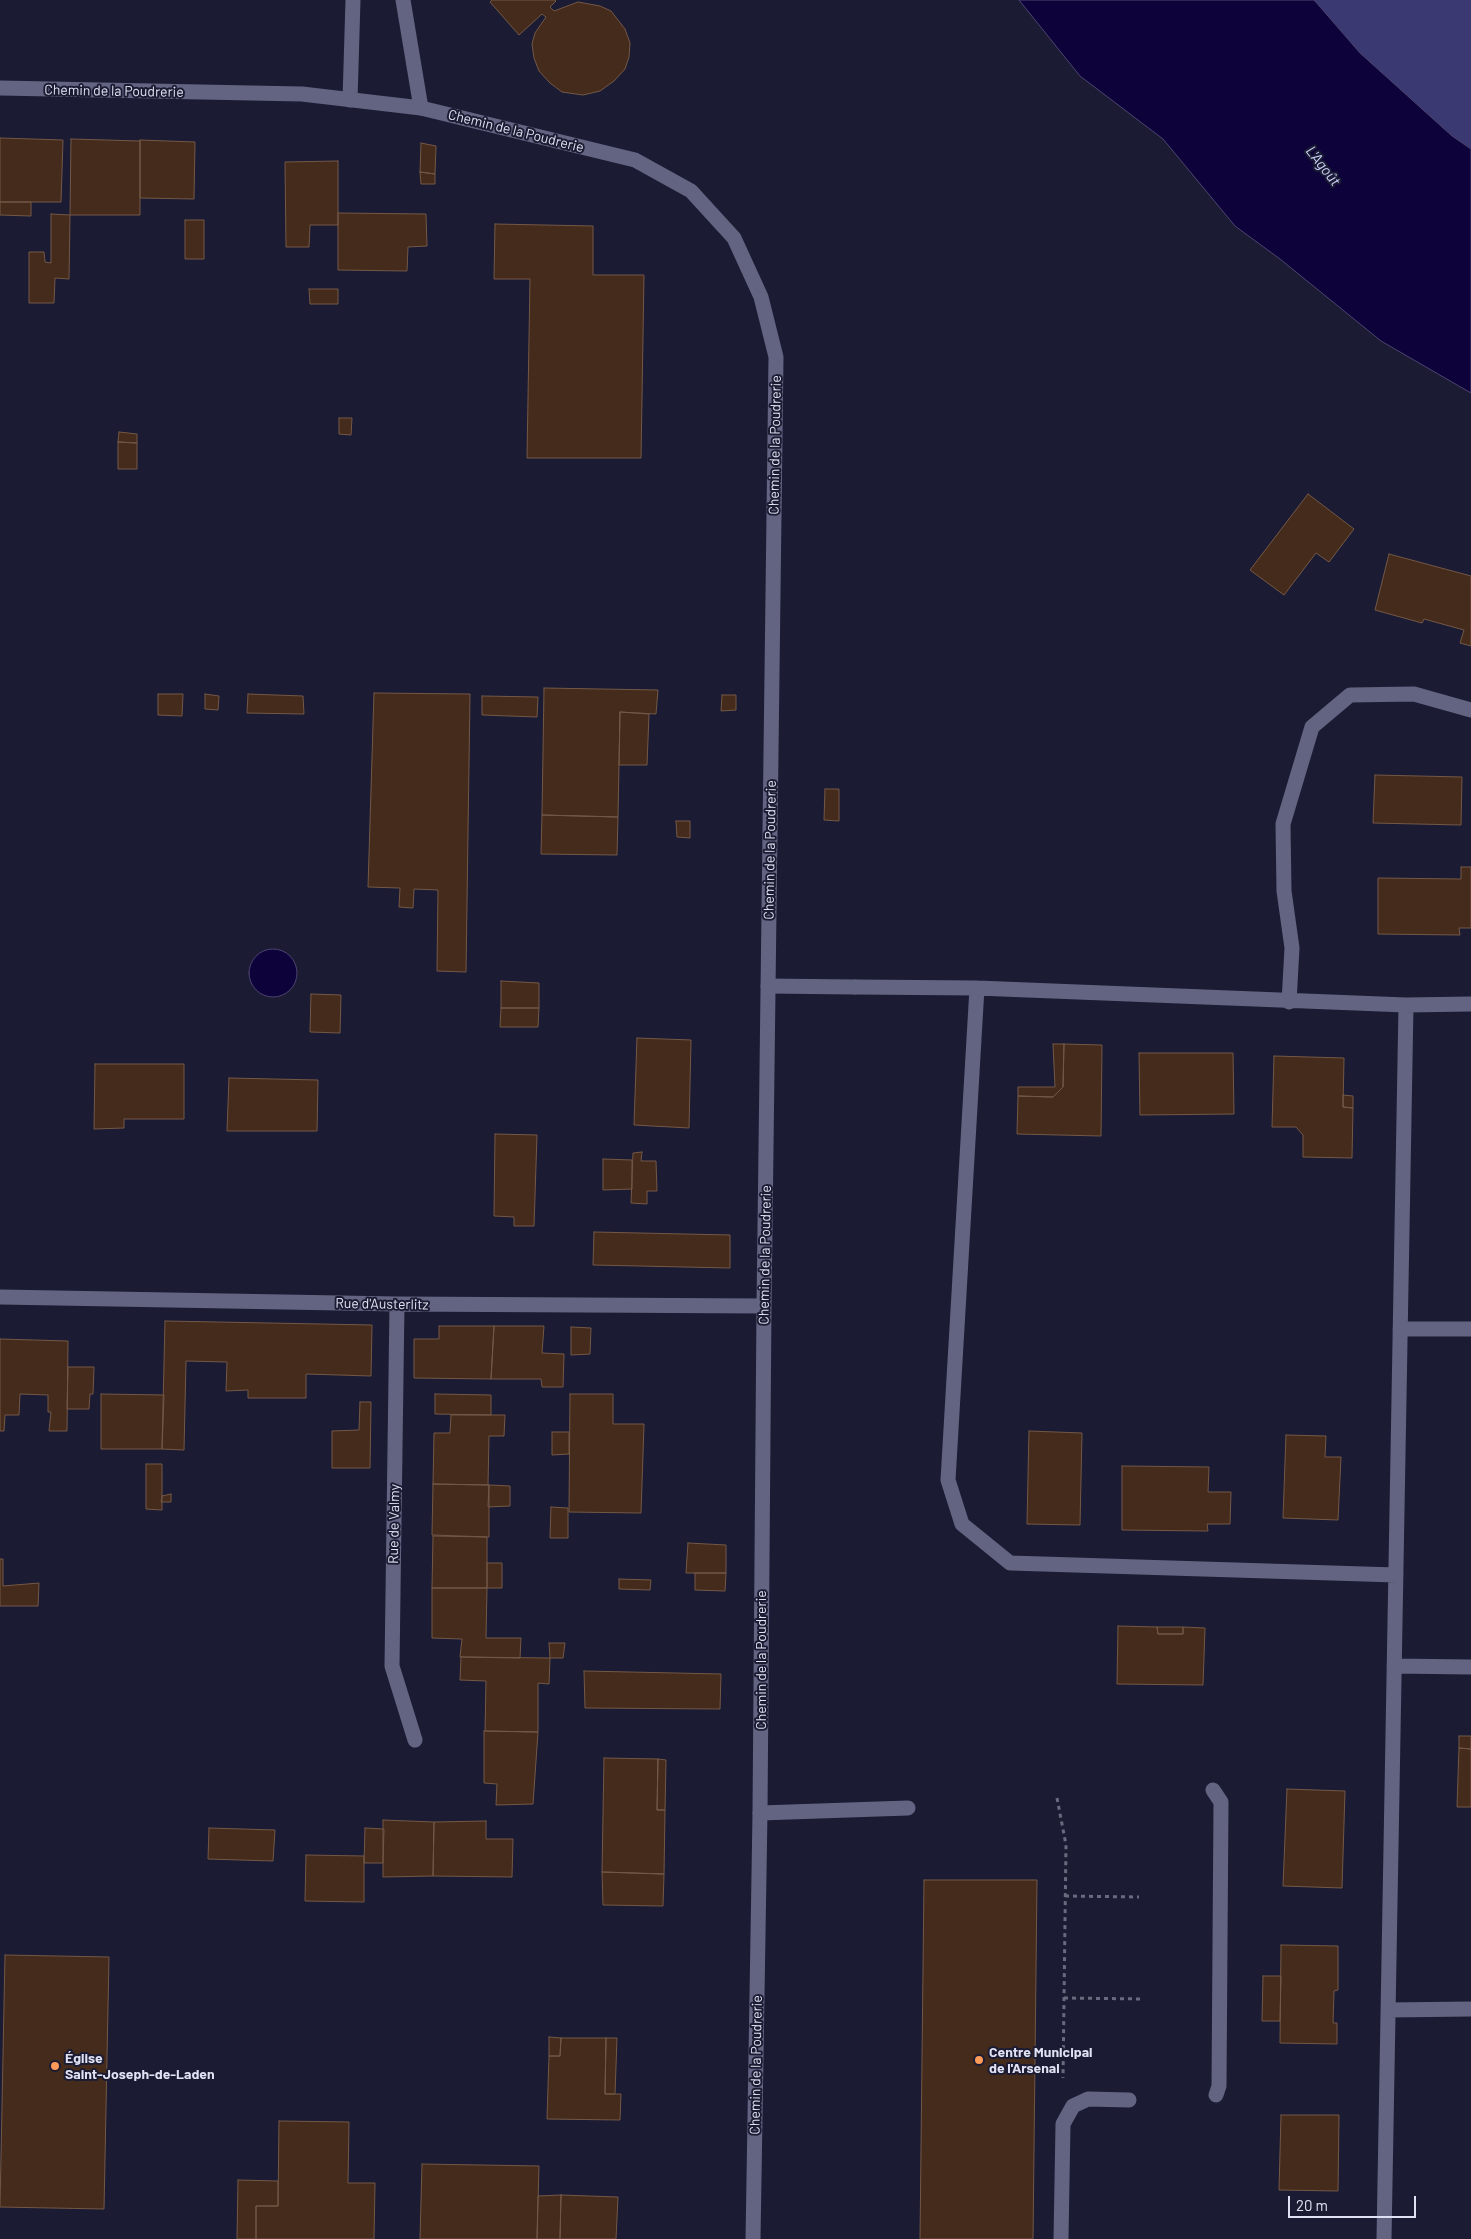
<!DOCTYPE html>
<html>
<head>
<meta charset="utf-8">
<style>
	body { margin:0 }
	#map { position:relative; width:1471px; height:2239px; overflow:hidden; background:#1b1c33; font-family:Barlow,sans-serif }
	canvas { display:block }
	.scale { position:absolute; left:1288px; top:2196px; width:128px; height:22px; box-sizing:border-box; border:2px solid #e0e1f2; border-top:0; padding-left:6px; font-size:15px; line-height:18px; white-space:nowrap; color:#e0e1f2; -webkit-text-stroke:4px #1b1c33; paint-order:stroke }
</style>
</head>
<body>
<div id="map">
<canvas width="1471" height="2239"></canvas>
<div class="scale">20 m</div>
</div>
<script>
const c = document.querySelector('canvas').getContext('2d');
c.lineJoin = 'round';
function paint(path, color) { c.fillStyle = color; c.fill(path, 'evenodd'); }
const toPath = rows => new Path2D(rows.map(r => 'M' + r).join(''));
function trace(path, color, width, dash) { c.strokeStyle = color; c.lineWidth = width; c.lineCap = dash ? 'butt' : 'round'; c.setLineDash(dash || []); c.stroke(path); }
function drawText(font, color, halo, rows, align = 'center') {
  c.font = font + ' Barlow,sans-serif'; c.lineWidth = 4; c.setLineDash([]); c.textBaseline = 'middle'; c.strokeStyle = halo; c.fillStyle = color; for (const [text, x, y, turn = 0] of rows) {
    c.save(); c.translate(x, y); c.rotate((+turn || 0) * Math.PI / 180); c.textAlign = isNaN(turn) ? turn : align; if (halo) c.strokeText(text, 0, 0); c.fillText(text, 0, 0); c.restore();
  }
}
paint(toPath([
	[1314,0,1471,0,1471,149,1452,136,1360,53]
]), '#3a3971');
const water = toPath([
	[1019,0,1314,0,1360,53,1452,136,1471,149,1471,393,1381,341,1280,259,1235,226,1163,139,1080,76,1019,0],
	'249 973a24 24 0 1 1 48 0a24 24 0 1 1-48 0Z'
]);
paint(water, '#0e023a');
trace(water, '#4d4571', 1);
const building = toPath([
	[492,0,555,0,556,1,550,7,554,11,578,2,600,6,611,11,625,29,630,43,629,57,625,69,614,81,600,91,583,95,562,92,550,83,539,71,534,58,532,44,535,33,546,17,542,14,519,35,490,2,492,0],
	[0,138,63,140,61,202,0,202,0,138],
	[71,139,140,141,140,215,70,215,71,139],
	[140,140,195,142,194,199,140,198,140,140],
	[421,143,436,146,435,174,420,172,421,143],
	[338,161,338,225,310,225,309,247,286,247,285,162,338,161],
	[420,172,435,174,435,184,421,184,420,172],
	[0,202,31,202,31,216,0,215,0,202],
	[338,213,426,214,427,246,408,247,407,271,338,270,338,213],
	[51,214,70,215,69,279,55,278,54,303,29,303,29,252,44,252,45,262,51,263,51,214],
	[185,220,204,220,204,259,185,259,185,220],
	[495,224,593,226,593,275,644,275,641,458,527,458,530,279,494,279,495,224],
	[309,289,338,289,338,304,310,304,309,289],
	[339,418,352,418,351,435,339,434,339,418],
	[119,432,137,434,137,443,118,442,119,432],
	[118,442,137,443,137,469,118,469,118,442],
	[1308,494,1354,529,1329,562,1316,553,1284,595,1250,570,1308,494],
	[1389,554,1471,576,1471,646,1460,643,1464,630,1424,619,1422,623,1375,610,1389,554],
	[544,688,658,690,656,714,620,712,618,817,542,815,544,688],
	[374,693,470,694,466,972,437,971,438,890,414,889,413,908,399,907,400,888,368,887,374,693],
	[158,694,183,694,182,716,158,715,158,694],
	[205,694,219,696,218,710,205,709,205,694],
	[248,694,303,696,304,714,247,713,248,694],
	[722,695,736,695,736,710,721,711,722,695],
	[482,696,538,697,537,717,482,715,482,696],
	[620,712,649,714,647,765,619,765,620,712],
	[1375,775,1462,777,1461,825,1373,823,1375,775],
	[825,789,839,789,839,821,824,820,825,789],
	[542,815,618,817,617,855,541,854,542,815],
	[676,821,690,821,690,838,677,837,676,821],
	[1461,867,1471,867,1471,928,1459,928,1460,935,1378,934,1378,878,1461,879,1461,867],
	[501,981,539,983,539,1008,501,1008,501,981],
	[311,994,341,995,340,1033,310,1032,311,994],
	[501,1008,539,1008,538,1027,500,1027,501,1008],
	[637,1038,691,1040,689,1128,634,1125,637,1038],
	[1053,1044,1064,1044,1063,1087,1053,1097,1018,1096,1018,1087,1055,1087,1053,1044],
	[1064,1044,1102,1045,1101,1136,1017,1134,1018,1096,1053,1097,1063,1087,1064,1044],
	[1139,1053,1233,1053,1234,1114,1140,1115,1139,1053],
	[1274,1056,1344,1058,1343,1107,1353,1108,1352,1158,1303,1157,1303,1135,1296,1127,1272,1127,1274,1056],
	[95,1064,184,1064,184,1119,124,1119,124,1128,94,1129,95,1064],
	[229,1078,318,1080,317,1131,227,1131,229,1078],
	[1343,1095,1353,1096,1353,1108,1343,1107,1343,1095],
	[495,1134,537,1135,534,1226,514,1226,514,1217,494,1216,495,1134],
	[642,1152,641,1161,656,1161,657,1191,647,1191,647,1204,631,1203,633,1153,642,1152],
	[603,1159,632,1160,632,1189,603,1190,603,1159],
	[594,1232,730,1235,730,1268,593,1265,594,1232],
	[165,1321,372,1325,371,1376,306,1374,306,1398,248,1398,248,1390,226,1391,227,1362,186,1361,184,1450,162,1449,165,1321],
	[439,1326,494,1326,491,1379,414,1378,414,1339,439,1339,439,1326],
	[494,1326,544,1326,542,1353,564,1354,563,1387,542,1387,541,1379,491,1379,494,1326],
	[571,1327,591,1328,590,1354,571,1355,571,1327],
	[0,1339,68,1341,67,1431,49,1431,51,1412,48,1412,48,1395,20,1394,19,1415,5,1415,4,1431,0,1431,0,1339],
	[68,1367,94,1367,93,1394,90,1394,89,1409,67,1409,68,1367],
	[101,1394,164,1395,162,1449,101,1449,101,1394],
	[435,1394,491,1395,491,1415,435,1414,435,1394],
	[570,1394,613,1394,613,1424,644,1424,641,1513,569,1512,570,1394],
	[360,1402,371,1402,370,1468,332,1468,332,1431,359,1430,360,1402],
	[451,1415,505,1415,504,1436,489,1436,488,1485,433,1484,434,1433,450,1433,451,1415],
	[1029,1431,1082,1433,1080,1525,1027,1524,1029,1431],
	[552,1432,569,1432,569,1454,552,1455,552,1432],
	[1286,1435,1326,1436,1325,1457,1341,1457,1338,1520,1283,1518,1286,1435],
	[146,1464,162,1464,162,1510,146,1509,146,1464],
	[1122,1466,1209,1467,1208,1492,1231,1492,1230,1524,1207,1524,1208,1531,1122,1530,1122,1466],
	[433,1484,489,1485,489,1537,432,1535,433,1484],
	[489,1485,510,1486,510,1506,488,1507,489,1485],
	[171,1494,171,1502,161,1502,162,1496,171,1494],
	[551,1507,568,1508,568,1538,550,1538,551,1507],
	[433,1536,487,1537,487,1588,432,1588,433,1536],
	[688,1543,726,1545,726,1573,686,1573,688,1543],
	[0,1559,3,1559,3,1586,39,1583,38,1606,0,1606,0,1559],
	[487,1563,502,1563,502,1588,487,1588,487,1563],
	[695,1573,726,1573,725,1591,695,1590,695,1573],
	[619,1579,651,1580,650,1590,619,1589,619,1579],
	[432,1588,487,1588,486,1638,521,1638,520,1658,460,1657,462,1639,432,1638,432,1588],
	[1118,1626,1157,1627,1158,1634,1183,1634,1183,1627,1205,1628,1203,1685,1117,1684,1118,1626],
	[1157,1627,1183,1627,1183,1634,1158,1634,1157,1627],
	[549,1643,565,1643,563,1658,550,1658,549,1643],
	[461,1657,550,1658,549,1684,538,1683,538,1732,485,1731,486,1681,460,1680,461,1657],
	[584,1671,721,1674,720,1709,585,1708,584,1671],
	[484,1731,538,1732,533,1804,496,1805,497,1784,484,1783,484,1731],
	[1459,1736,1471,1736,1471,1749,1459,1748,1459,1736],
	[1459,1748,1471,1749,1471,1807,1457,1807,1459,1748],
	[604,1758,658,1759,657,1810,665,1810,664,1874,602,1872,604,1758],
	[658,1759,666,1760,665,1810,657,1810,658,1759],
	[1287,1789,1345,1791,1342,1888,1283,1886,1287,1789],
	[383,1820,434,1822,433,1876,383,1877,383,1820],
	[486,1821,486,1839,513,1839,512,1877,433,1876,434,1822,486,1821],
	[209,1828,275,1830,273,1861,208,1859,209,1828],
	[365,1828,384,1829,383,1863,364,1863,365,1828],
	[306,1855,364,1856,364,1902,305,1901,306,1855],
	[602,1872,664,1874,663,1906,603,1905,602,1872],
	[924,1880,1037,1880,1033,2239,920,2239,924,1880],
	[1281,1945,1338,1946,1338,1990,1334,1991,1333,2023,1337,2023,1337,2044,1280,2043,1281,1945],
	[5,1955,109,1957,104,2209,0,2207,5,1955],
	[1263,1976,1281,1976,1280,2021,1262,2021,1263,1976],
	[549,2037,561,2038,560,2056,549,2056,549,2037],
	[561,2038,606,2038,605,2094,621,2094,620,2120,547,2119,549,2056,560,2056,561,2038],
	[606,2038,617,2038,615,2094,605,2094,606,2038],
	[1281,2115,1339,2115,1338,2191,1279,2190,1281,2115],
	[279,2121,349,2122,348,2183,375,2183,374,2239,256,2239,256,2206,278,2206,279,2121],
	[422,2164,539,2166,537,2239,420,2239,422,2164],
	[238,2180,278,2181,278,2206,256,2206,256,2239,237,2239,238,2180],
	[561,2195,560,2239,537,2239,538,2196,561,2195],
	[561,2195,618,2197,616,2239,560,2239,561,2195]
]);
paint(building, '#442b1b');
trace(building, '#745847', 1);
trace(toPath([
	[1057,1798,1066,1845,1063,2078],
	[1065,1896,1139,1897],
	[1064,1998,1143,1999]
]), '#696a7e', 3, [4, 4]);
trace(toPath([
	[403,0,421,108],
	[350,100,353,0],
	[768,986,855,987],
	[1213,1790,1221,1802,1219,2086,1216,2095],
	[760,1813,908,1808],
	[1061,2239,1063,2124,1073,2106,1088,2099,1129,2100]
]), '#626481', 15);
trace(toPath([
	[0,88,302,94,421,108,635,160,691,191,734,238,761,297,776,357,764,1306,760,1813,753,2239],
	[855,987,977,988,1406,1005,1471,1004],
	[977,988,948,1480,962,1524,1010,1563,1396,1575],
	[1289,1002,1292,948,1284,891,1283,824,1312,727,1350,695,1414,694,1471,710],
	[0,1297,397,1304,764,1306],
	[397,1304,392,1666,415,1740],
	[1400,1329,1471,1329],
	[1394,1666,1471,1667],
	[1388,2010,1471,2009],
	[1384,2239,1406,1005]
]), '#626481', 15);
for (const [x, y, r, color] of [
	[979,2060,5,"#fe9b58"],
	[55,2066,5,"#fe9b58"]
]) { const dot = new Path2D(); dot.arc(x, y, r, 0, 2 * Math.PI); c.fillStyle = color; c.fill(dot); trace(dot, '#1b1c33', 2); }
drawText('14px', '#e0e1f2', '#1b1c33', [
	["Chemin de la Poudrerie",114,91,1],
	["Chemin de la Poudrerie",516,131,14],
	["Chemin de la Poudrerie",775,445,-89],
	["Chemin de la Poudrerie",770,850,-89],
	["Chemin de la Poudrerie",765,1255,-89],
	["Rue d'Austerlitz",382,1304,1],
	["Rue de Valmy",394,1524,-89],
	["Chemin de la Poudrerie",761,1660,-90],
	["Chemin de la Poudrerie",756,2065,-89]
]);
drawText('bold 14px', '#e0e1f2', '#1b1c33', [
	["Centre Municipal",989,2052],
	["de l'Arsenal",989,2068],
	["Église",65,2058],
	["Saint-Joseph-de-Laden",65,2074]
], 'left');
drawText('italic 15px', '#c8ccf8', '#1b1c33', [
	["L'Agoût",1323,166,52]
]);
</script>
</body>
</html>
